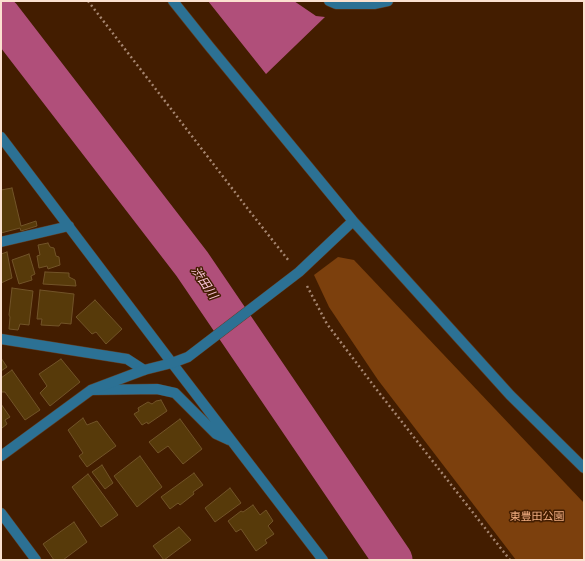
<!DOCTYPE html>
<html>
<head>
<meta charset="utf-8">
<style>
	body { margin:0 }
	#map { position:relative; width:585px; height:561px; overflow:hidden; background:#431d00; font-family:"Alegreya Sans",sans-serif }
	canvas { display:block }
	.frame { position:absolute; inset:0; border:2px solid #fbe1d0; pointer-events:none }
</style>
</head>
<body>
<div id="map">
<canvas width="585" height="561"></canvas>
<div class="frame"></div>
</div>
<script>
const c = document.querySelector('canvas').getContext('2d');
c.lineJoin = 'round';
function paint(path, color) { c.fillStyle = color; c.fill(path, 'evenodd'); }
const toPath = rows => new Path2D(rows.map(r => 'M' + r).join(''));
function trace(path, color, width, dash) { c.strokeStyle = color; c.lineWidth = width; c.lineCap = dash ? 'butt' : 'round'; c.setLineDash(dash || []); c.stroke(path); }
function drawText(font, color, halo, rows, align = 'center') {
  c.font = font + ' "Alegreya Sans","Noto Sans JP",sans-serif'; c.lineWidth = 3; c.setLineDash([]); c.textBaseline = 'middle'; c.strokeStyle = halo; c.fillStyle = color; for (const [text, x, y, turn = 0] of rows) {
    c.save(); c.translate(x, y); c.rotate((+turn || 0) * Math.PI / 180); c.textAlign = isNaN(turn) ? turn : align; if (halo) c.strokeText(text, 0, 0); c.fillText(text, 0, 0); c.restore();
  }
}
paint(toPath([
	[338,257,354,260,584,503,584,560,516,560,378,380,329,307,314,275]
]), '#7c400d');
paint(toPath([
	[208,1,294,1,316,16,325,17,266,74]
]), '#b04f7a');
trace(toPath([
	[1,16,192,264,393,560]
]), '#b04f7a', 39);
const building = toPath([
	[12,188,21,226,36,221,37,226,21,231,20,228,1,233,1,190,12,188],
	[48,243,50,247,54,248,56,256,59,257,60,265,48,269,47,266,39,268,37,256,40,255,38,245,48,243],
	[7,252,12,278,1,283,1,254,7,252],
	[29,254,35,274,31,276,32,280,19,284,12,260,29,254],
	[45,272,69,273,69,277,75,280,76,286,43,284,45,272],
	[12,288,33,291,29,325,20,324,18,330,9,329,10,317,9,315,12,288],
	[40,290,74,294,71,324,61,323,59,326,41,325,42,319,37,319,40,290],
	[95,300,122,329,106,344,96,332,92,334,76,317,95,300],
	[1,358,7,367,1,371,1,358],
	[61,359,80,382,50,406,40,393,47,386,39,374,61,359],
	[12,370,40,410,25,420,5,392,1,392,1,378,12,370],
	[161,400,167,411,148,424,147,422,142,425,134,414,139,411,138,408,148,402,152,404,156,401,161,400],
	[1,404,10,417,5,420,7,424,2,428,1,427,1,404],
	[83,418,87,425,97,421,116,446,87,467,79,456,83,453,68,430,83,418],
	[180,419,202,449,183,464,168,446,158,453,149,442,180,419],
	[140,456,162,487,137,507,114,476,140,456],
	[102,465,113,483,105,489,92,472,102,465],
	[194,473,203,485,193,492,194,494,180,505,178,503,170,509,161,497,194,473],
	[88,474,118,515,101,527,72,487,88,474],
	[230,488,241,503,215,522,205,508,230,488],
	[253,505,260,515,266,510,273,521,268,526,274,534,265,540,267,543,256,551,241,529,236,532,228,521,241,511,243,512,253,505],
	[74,522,87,542,63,560,54,560,43,544,74,522],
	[179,527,191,540,164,560,153,546,179,527]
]);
paint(building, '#573a0a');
trace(building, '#725428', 1);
const minor = toPath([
	[1,137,172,363,323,560],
	[1,242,69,226],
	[1,339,127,359,144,370],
	[92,390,157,389,175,393,216,434,229,440],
	[1,513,36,560]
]);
const tertiary = toPath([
	[173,1,209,46,353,221,510,395,584,468],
	[329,1,336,4,374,4,388,1],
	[1,456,91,390,144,370,172,363,188,357,299,272,353,221]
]);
trace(minor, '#603c21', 11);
trace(tertiary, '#603c21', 11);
trace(toPath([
	[88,1,251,213,289,261],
	[307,286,327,324,377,390,510,560]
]), '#a68670', 2.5, [2, 3]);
trace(minor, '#2c7194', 10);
trace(tertiary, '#2c7194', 10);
drawText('11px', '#f1ad80', '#431d00', [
	["東豊田公園",537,517]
]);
drawText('italic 12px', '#fbc5d9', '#431d00', [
	["渋田川",204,283,56]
]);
</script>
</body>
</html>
